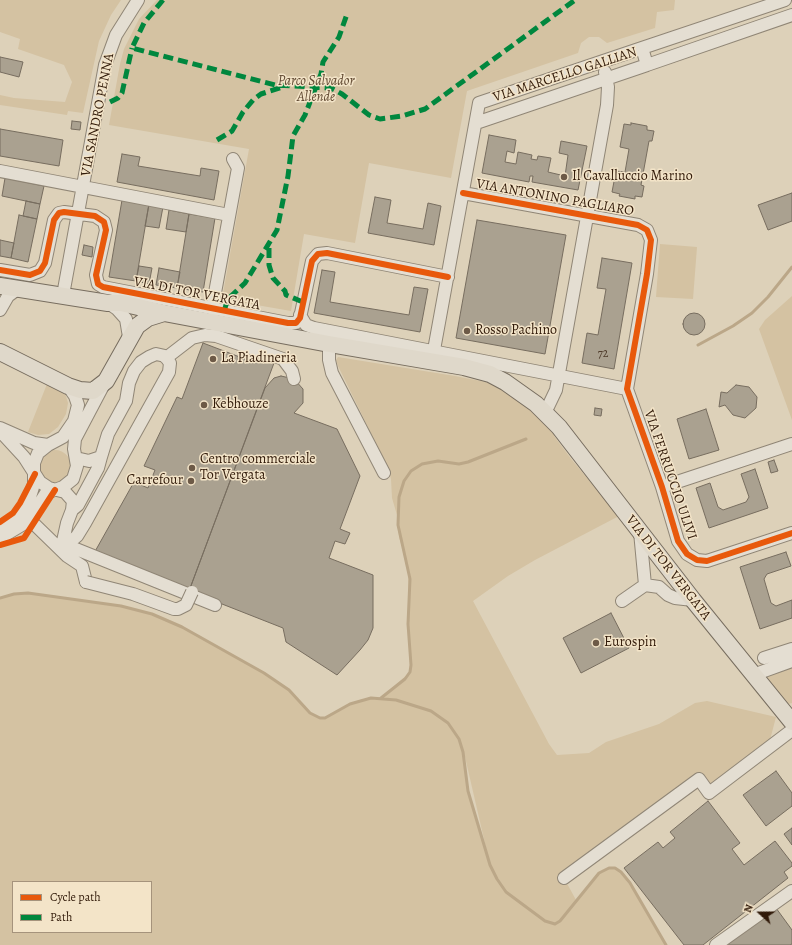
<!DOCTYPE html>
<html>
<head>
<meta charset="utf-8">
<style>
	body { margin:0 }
	#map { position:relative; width:792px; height:945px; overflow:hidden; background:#ddd1b9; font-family:Alegreya,serif }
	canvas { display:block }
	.legend { position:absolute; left:12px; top:881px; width:140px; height:52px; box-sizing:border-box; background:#f3e4c8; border:1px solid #a5937c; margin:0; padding:5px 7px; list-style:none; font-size:12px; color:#311a09 }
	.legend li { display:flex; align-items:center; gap:8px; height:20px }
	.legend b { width:20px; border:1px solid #a5937c }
	.north { position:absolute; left:740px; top:893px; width:40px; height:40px; -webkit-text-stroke:3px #f3e4c8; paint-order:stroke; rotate:291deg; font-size:11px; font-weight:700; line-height:16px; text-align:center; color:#311a09 }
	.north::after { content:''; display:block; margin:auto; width:14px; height:18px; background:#311a09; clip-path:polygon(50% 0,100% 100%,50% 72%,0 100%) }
</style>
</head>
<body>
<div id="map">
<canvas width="792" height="945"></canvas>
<ul class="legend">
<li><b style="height:5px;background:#e8590c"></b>Cycle path</li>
<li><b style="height:5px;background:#00873e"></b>Path</li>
</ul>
<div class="north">N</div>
</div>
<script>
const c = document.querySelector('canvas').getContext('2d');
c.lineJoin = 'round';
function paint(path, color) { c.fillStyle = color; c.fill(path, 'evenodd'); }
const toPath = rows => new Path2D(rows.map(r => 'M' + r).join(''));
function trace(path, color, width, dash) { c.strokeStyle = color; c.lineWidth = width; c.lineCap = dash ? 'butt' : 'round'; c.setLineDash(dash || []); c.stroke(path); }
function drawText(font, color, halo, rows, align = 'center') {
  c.font = font + ' Alegreya,serif'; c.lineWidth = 3; c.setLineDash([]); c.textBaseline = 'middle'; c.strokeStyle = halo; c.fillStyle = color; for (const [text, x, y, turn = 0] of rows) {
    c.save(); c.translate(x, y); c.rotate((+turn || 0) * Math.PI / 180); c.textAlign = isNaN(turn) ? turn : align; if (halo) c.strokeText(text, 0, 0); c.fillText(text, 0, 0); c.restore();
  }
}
paint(toPath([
	[0,0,121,0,111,15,99,41,83,113,68,111,67,115,0,105,0,95,14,98,65,102,72,82,64,65,18,49,20,39,0,32],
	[157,0,675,0,674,10,657,12,655,28,607,43,599,37,589,37,581,43,578,53,467,91,451,178,369,163,355,243,304,234,291,311,222,299,249,149,109,125,120,64,124,49,139,19],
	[660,244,697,247,693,299,656,297],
	[792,296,792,420,759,329,765,320],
	[338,357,455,376,491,383,506,392,529,408,555,433,554,436,572,460,619,516,535,560,508,576,473,601,549,744,557,755,589,753,606,742,659,724,695,703,707,701,776,717,770,740,709,793,699,779,564,878,576,900,602,871,612,868,618,870,635,892,666,945,0,945,0,598,14,594,28,593,121,606,152,614,182,627,264,673,289,690,310,713,320,718,325,718,359,700,381,698,410,672,408,567,399,537,397,515,392,498,391,479,388,468,338,366,336,360],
	[464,757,465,757,490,865,468,791],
	[13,882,151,882,151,932,13,932],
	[47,384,65,393,68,403,66,414,58,427,49,434,38,435,28,432],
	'39 466a16 16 0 1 1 32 0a16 16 0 1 1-32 0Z',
	[792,665,792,703,788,704,763,675]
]), '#d4c2a2');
trace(toPath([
	[698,345,733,326,752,313,768,297,792,267],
	[0,598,14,594,28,593,121,606,152,614,182,627,264,673,289,690,310,713,320,718,325,718,350,704,371,698,396,700,431,711,448,723,459,739,463,752,468,791,490,865,497,879,506,892,545,921,555,924,560,921,599,873,609,868,615,868,621,872,630,883,666,945],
	[381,698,405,679,410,672,411,665,408,624,410,579,398,525,399,497,404,481,411,471,422,464,438,461,459,464,468,462,526,439]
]), '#bba788', 3);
const building = toPath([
	[0,57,23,62,19,77,0,72,0,57],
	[72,121,81,122,80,130,71,129,72,121],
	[631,123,647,126,647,130,654,131,652,141,649,141,641,185,644,186,642,197,635,196,635,199,619,196,620,194,612,192,616,171,625,172,629,149,620,147,624,124,631,125,631,123],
	[0,129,63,140,59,166,0,156,0,129],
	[489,135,516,140,514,153,507,151,505,162,516,164,518,152,532,155,531,159,537,160,538,156,551,158,548,172,565,176,568,155,559,153,561,141,587,146,578,190,532,182,533,176,530,176,529,182,482,173,489,135],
	[122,154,140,157,138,166,200,176,201,168,219,171,214,200,117,182,122,154],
	[5,178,44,186,40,204,2,196,5,178],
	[792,193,792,221,768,230,758,205,792,193],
	[375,197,391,200,387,223,423,229,428,203,441,206,434,245,368,233,375,197],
	[122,200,149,204,136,281,109,277,122,200],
	[26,201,40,204,37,219,23,216,26,201],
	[149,204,163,207,159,228,145,226,149,204],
	[169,210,189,214,186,232,166,229,169,210],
	[189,214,215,218,203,292,177,288,189,214],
	[19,215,37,219,28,262,11,258,19,215],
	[477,220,566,235,545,354,456,338,477,220],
	[0,240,14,243,11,258,0,256,0,240],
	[84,245,93,247,92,257,82,255,84,245],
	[602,258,632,263,614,369,582,363,587,333,598,335,606,289,597,288,602,258],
	[139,266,152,268,149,284,136,281,139,266],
	[159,268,180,272,177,288,156,285,159,268],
	[322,270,335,272,330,302,409,315,414,287,428,289,420,332,314,313,322,270],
	'683 324a11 11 0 1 1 22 0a11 11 0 1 1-22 0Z',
	[203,343,245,359,247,353,274,363,189,591,93,555,134,482,148,488,155,470,144,466,177,397,182,399,203,343],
	[281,376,294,379,303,389,303,403,294,413,337,429,360,476,340,529,350,533,345,544,335,541,329,558,373,575,373,628,368,640,360,650,337,675,286,642,283,628,189,591,265,388,274,378,281,376],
	[736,385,749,387,757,397,756,408,745,418,733,415,725,405,719,407,721,392,727,393,736,385],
	[595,408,602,409,601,416,594,415,595,408],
	[706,409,719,450,689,459,677,419,706,409],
	[774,460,778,471,771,473,768,462,774,460],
	[755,469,768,508,709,528,696,488,710,483,718,507,723,510,746,502,749,497,741,474,755,469],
	[786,552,791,566,767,574,764,579,771,603,776,606,792,600,792,618,760,629,740,567,786,552],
	[611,613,629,648,581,673,563,638,611,613],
	[776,771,792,793,792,806,766,826,743,795,776,771],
	[708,801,740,843,732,849,744,865,775,841,792,863,792,866,784,872,788,878,703,945,684,945,624,868,658,842,663,848,675,838,670,832,708,801],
	[792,828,792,845,784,834,792,828],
	[776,908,792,930,792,944,790,945,726,945,776,908]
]);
paint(building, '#aaa190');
trace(building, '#776d5f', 1);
const minor = toPath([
	[642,48,785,0],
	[647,65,792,15],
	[0,171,229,215],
	[463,193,638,225,647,230,651,240,647,274,627,389,662,487,678,541,687,554,697,560,707,561,792,533],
	[0,270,30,275,40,271,45,263,54,220,59,213,64,212,95,216,104,222,106,230,96,275,98,284,103,287,288,323,296,323,300,318,312,261,318,254,327,253,448,277],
	[63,295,105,65,116,35,138,0],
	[108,303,117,309,126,319,129,337],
	[212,309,238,168,233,159],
	[0,310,8,296,19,288],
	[300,315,306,325,314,328,627,389],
	[329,344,329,360,332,373,384,473],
	[434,350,479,103,642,48,647,65,476,123],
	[166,358,192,338,205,335,216,336,283,359,292,371,294,379],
	[545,413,556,390,607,105,608,87,605,72],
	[0,428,34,443,48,445],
	[0,431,24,457,40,482,49,488,65,492,73,501,72,510,67,523,61,550,77,536,85,523,169,372,170,363,165,356,156,354,149,357,141,362,134,371,129,383,126,401,108,434,101,457,89,461,76,458],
	[662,487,792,444],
	[72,510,78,505,98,468,101,457],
	[29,519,67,556,82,566,86,582],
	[0,528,17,516,29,500,34,484,34,463,38,453,48,445,63,437,74,421,78,405,75,396,68,386],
	[0,538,25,523,34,512,46,493,63,487,73,479,77,466,74,449,75,439,104,384],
	[61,550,69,548,76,549,215,605],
	[645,585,659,587,668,595,675,598,693,600],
	[622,601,645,585,640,532],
	[764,658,792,649],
	[753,675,792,661],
	[564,878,699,779,709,793,792,730],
	[716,945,792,891]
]);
const major = toPath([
	[0,286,108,303,121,303,164,313,329,344,464,367,490,374,505,382,536,404,559,427,693,600,792,722],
	[0,352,68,386,80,390,93,391,106,381,137,326,148,318,164,313]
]);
trace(minor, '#908676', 14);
trace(major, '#776d5f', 18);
trace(minor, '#e4ded2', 12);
trace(major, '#dfd8ca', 16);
const minorBridge = toPath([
	[86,582,133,594,174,609,178,609,186,605,192,592]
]);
trace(minorBridge, '#908676', 14, []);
trace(minorBridge, '#e4ded2', 12);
trace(toPath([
	[163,0,144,23,132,48,275,85,331,88,342,94,369,115,380,119,402,116,425,109,575,0],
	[110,102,118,98,122,93,132,48],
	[217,140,232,131,243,112,253,100,261,94,283,87],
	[269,248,269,265,273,278,285,291,286,295,303,302],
	[224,311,228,299,245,283,277,230,288,176,293,136,305,115,321,74,323,62,339,37,347,14]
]), '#00873e', 5, [10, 5]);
trace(toPath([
	[463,193,638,225,647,230,651,240,647,274,627,389,662,487,678,541,687,554,697,560,707,561,792,533],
	[0,270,30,275,40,271,45,263,54,220,59,213,64,212,95,216,104,222,106,230,96,275,98,284,103,287,288,323,296,323,300,318,312,261,318,254,327,253,448,277],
	[0,522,13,513,20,503,35,474],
	[0,545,24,538,55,490]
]), '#e8590c', 6);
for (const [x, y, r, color] of [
	[564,177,4,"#6d5a47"],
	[467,331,4,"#6d5a47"],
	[213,359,4,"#6d5a47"],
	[204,405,4,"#6d5a47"],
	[192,468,4,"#6d5a47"],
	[191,481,4,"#6d5a47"],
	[596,643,4,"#6d5a47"]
]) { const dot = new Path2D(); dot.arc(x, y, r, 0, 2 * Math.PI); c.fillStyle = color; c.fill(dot); trace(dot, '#f3e4c8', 1.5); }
drawText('12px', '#4f3c2b', null, [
	["72",603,354]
]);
drawText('14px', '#311a09', '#f3e4c8', [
	["VIA MARCELLO GALLIAN",565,75,-18],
	["VIA SANDRO PENNA",98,115,-79],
	["VIA ANTONINO PAGLIARO",555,198,10],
	["VIA DI TOR VERGATA",197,294,11],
	["VIA FERRUCCIO ULIVI",670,475,71],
	["VIA DI TOR VERGATA",668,568,52]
]);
drawText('italic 14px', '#604831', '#f3e4c8', [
	["Parco Salvador",316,82],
	["Allende",316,98]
]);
drawText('14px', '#311a09', '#f3e4c8', [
	["Il Cavalluccio Marino",572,177],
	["Rosso Pachino",475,331],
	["La Piadineria",221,359],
	["Kebhouze",212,405],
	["Centro commerciale",200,460],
	["Tor Vergata",200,476],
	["Carrefour",183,481,"right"],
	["Eurospin",604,643]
], 'left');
</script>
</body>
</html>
